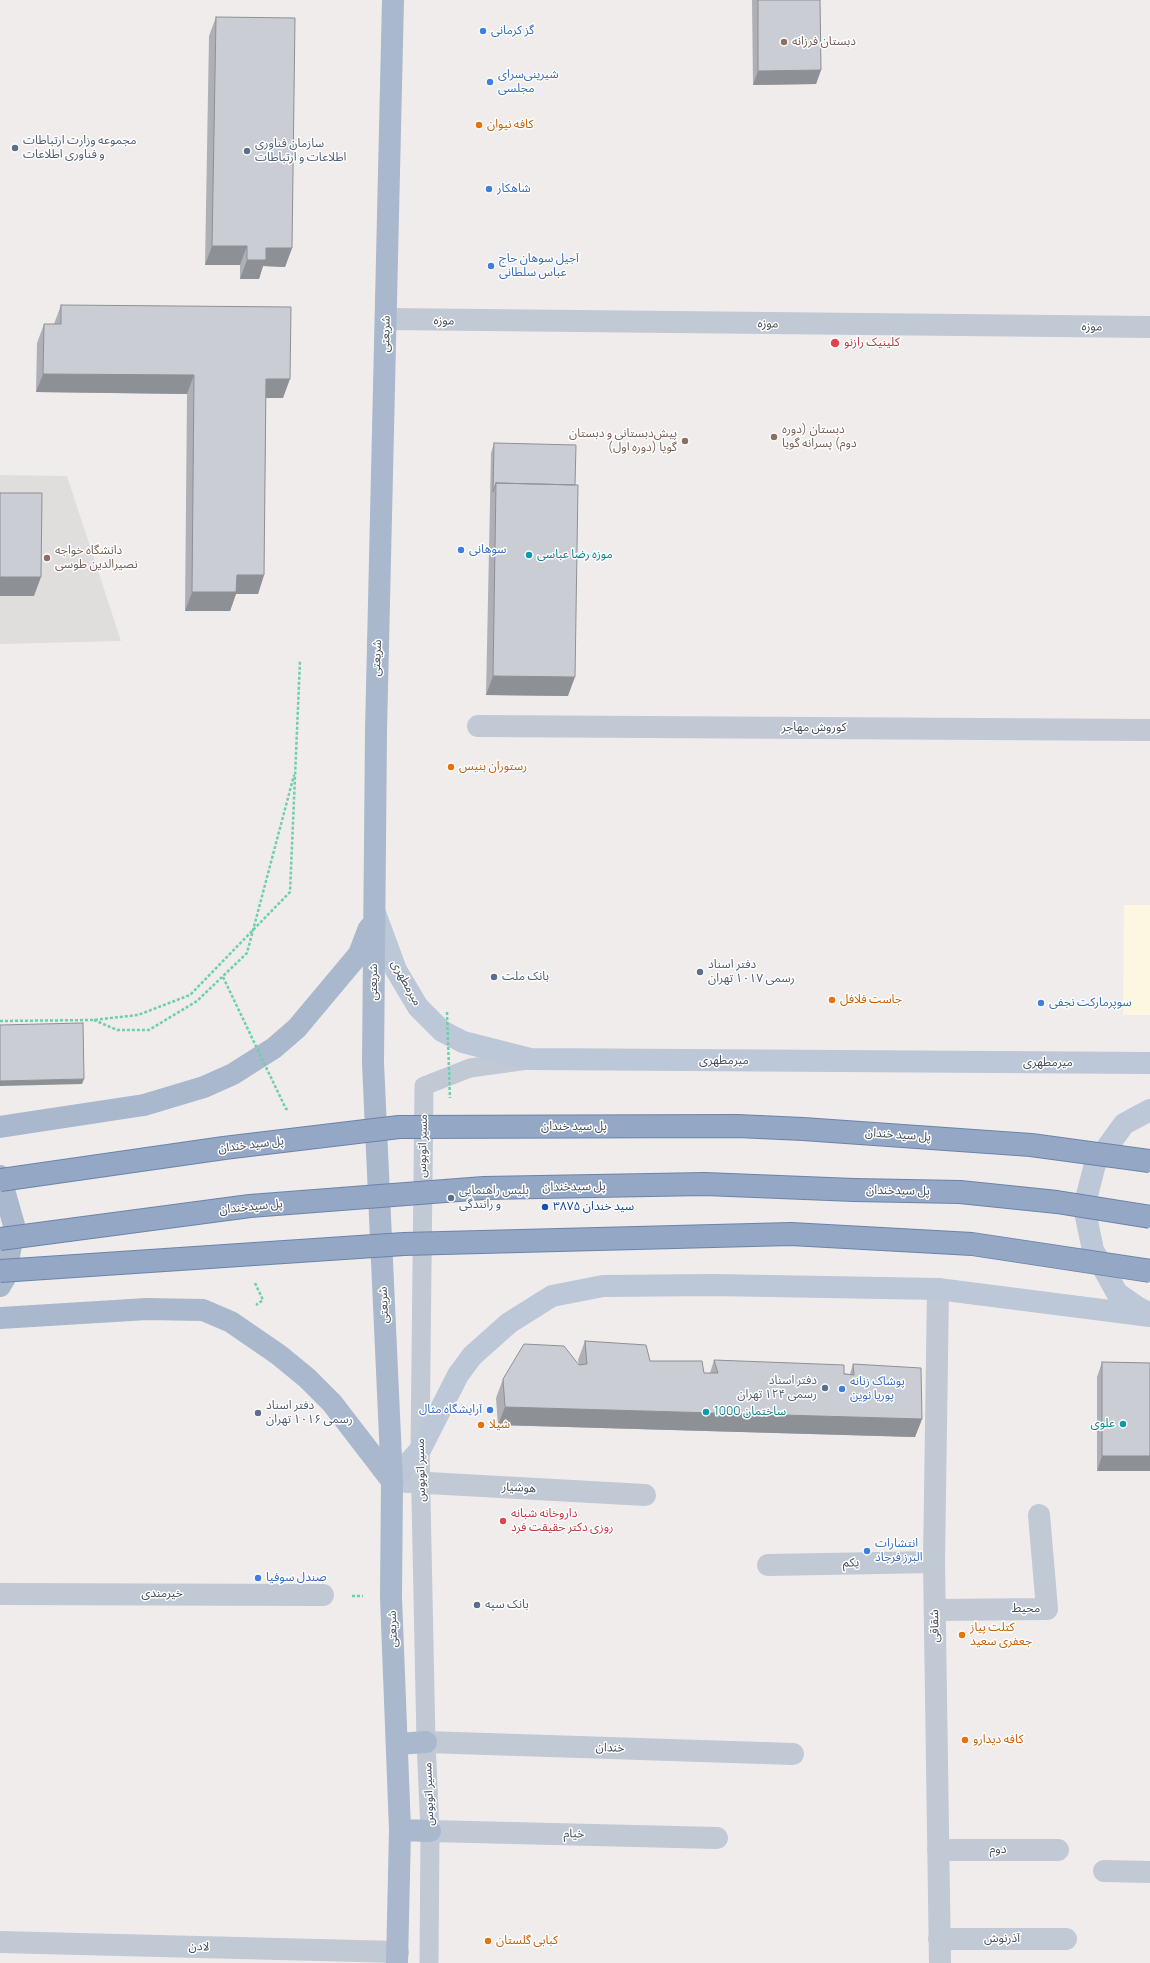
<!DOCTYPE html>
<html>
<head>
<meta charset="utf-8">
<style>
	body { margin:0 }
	canvas { display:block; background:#efeceb }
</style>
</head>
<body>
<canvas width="1150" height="1963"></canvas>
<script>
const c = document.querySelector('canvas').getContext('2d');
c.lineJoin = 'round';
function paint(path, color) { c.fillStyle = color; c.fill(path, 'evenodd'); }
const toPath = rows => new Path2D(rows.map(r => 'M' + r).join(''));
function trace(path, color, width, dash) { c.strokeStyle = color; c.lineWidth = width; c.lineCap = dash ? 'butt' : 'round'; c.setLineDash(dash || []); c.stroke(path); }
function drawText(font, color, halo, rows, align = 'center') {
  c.font = font + ' Manrope,"Noto Sans Arabic",sans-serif'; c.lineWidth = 3; c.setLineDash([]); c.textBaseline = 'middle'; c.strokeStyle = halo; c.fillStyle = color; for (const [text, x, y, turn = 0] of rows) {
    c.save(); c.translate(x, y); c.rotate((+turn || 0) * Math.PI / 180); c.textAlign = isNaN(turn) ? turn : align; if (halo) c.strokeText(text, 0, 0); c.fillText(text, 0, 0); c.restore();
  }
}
paint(toPath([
	[1124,905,1150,905,1150,1015,1123,1015]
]), '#fdf7e2');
paint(toPath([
	[0,475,67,476,121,641,0,644]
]), '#e0dddd');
trace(toPath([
	[94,1020,117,1030,149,1030,197,1001,247,953,294,775],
	[0,1021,93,1020,138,1015,190,995,290,892,300,661],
	[255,1283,263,1300,256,1305],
	[352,1596,363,1596]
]), '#6cd0a8', 2.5, [3, 2]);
trace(toPath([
	[429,1963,430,1831,426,1742,420,1450,424,1086,470,1068,528,1060]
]), '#c1c9d5', 19);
trace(toPath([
	[387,319,1150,327],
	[478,726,1150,730],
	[938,1289,934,1562,940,1963],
	[392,1481,645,1495],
	[768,1565,934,1562],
	[0,1594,323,1595],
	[935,1610,1047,1609,1039,1515],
	[426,1742,793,1754],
	[430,1831,717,1838],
	[938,1850,1058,1850],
	[1104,1871,1150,1872],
	[939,1939,1066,1939],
	[0,1942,398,1952]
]), '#c1c9d5', 22);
trace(toPath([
	[375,913,396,970,418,1007,442,1031,463,1042,530,1059,1150,1063],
	[1149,1313,1137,1307,1117,1293,1093,1250,1084,1207,1095,1164,1124,1124,1150,1110],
	[392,1481,420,1450,458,1375,472,1356,509,1323,552,1296,603,1286,713,1285,938,1289,1150,1316]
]), '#bcc7d7', 22);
trace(toPath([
	[393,0,376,731,373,1063,392,1481,391,1597,400,1830,397,1963],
	[0,1127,144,1105,204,1087,233,1074,274,1048,297,1028,359,954,369,928],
	[0,1176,14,1225,6,1276,0,1286],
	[0,1318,147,1309,203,1310,231,1322,279,1355,307,1378,332,1403,392,1481],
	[397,1744,426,1742],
	[400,1830,430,1831]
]), '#a9b8cd', 22);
const trunkBridge = toPath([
	[0,1180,224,1148,399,1127,737,1126,803,1129,1031,1145,1150,1161],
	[0,1239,250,1206,484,1188,705,1184,854,1190,960,1192,1057,1202,1150,1217],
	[0,1271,404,1244,791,1234,972,1244,1150,1271]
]);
trace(trunkBridge, '#6b83aa', 24, []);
trace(toPath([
	[223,977,286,1109,289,1109],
	[447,1012,450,1098]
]), '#6cd0a8', 2.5, [3, 2]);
trace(trunkBridge, '#94a8c6', 22);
paint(toPath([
	[752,0,820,0,821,70,816,84,753,85],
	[216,17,292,248,285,267,263,266,259,279,240,279,240,265,205,265,209,36],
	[61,305,283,398,266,398,264,575,258,594,236,594,230,611,185,611,187,394,36,392,37,343,44,324,54,324],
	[494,443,568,696,486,695,491,453],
	[585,1341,650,1361,704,1373,710,1373,714,1360,850,1374,853,1364,922,1419,915,1437,498,1425,496,1398,503,1379,579,1365,578,1360],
	[1102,1362,1150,1363,1097,1471,1097,1377]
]), '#aeb0b6');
paint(toPath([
	[821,70,816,84,753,85,758,71],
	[212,246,247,246,240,265,205,265],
	[266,248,292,248,285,267,263,266,259,279,240,279,247,260],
	[43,374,194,375,187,394,36,392],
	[266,379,290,379,283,398,259,398],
	[237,575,264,575,258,594,236,594,230,611,185,611,192,592],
	[0,577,41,577,34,596,0,596],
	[493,676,575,677,568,696,486,695],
	[84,1079,82,1084,0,1086,0,1081],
	[505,1407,922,1419,915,1437,498,1425],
	[1102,1456,1150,1456,1150,1471,1097,1471]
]), '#8d9094');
const building = toPath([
	[758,0,820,0,821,70,758,71,758,0],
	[216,17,295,18,292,248,266,248,266,260,247,260,247,246,212,246,216,17],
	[61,305,291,307,290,379,266,379,264,575,237,575,236,592,192,592,194,375,43,374,44,324,61,324,61,305],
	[494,443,576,445,575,485,496,483,493,492,494,443],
	[496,483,578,485,575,677,493,676,496,483],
	[0,493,42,493,41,577,0,577,0,493],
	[83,1023,84,1079,0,1081,0,1025,83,1023],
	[585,1341,646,1345,650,1361,702,1361,704,1373,718,1373,714,1360,844,1365,844,1374,854,1375,853,1364,921,1368,922,1419,505,1407,503,1379,524,1344,564,1346,579,1365,587,1364,585,1341],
	[1102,1362,1150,1363,1150,1456,1102,1456,1102,1362]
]);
paint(building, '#cacdd4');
trace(building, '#8d9094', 1);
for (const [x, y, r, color] of [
	[483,31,4,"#3f7fe0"],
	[784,42,4,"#8d6e63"],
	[490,82,4,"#3f7fe0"],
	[479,125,4,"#e8710a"],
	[15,148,4,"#5c6f8a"],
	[247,151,4,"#5c6f8a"],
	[489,189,4,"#3f7fe0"],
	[491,266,4,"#3f7fe0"],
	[835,343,5,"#e0444e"],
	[774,437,4,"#8d6e63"],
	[685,441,4,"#8d6e63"],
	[461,550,4,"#3f7fe0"],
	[529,555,4,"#0f9aa8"],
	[47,558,4,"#8d6e63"],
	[451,767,4,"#e8710a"],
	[700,972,4,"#5c6f8a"],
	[494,977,4,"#5c6f8a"],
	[832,1000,4,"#e8710a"],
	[1041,1003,4,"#3f7fe0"],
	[451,1198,4,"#5c6f8a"],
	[545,1207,4,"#1a4fb4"],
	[825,1388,4,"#5c6f8a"],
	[842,1389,4,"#3f7fe0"],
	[490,1410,4,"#3f7fe0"],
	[706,1412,4,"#0f9aa8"],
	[258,1413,4,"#5c6f8a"],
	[1123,1424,4,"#0f9aa8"],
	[481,1425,4,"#e8710a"],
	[503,1521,4,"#e0444e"],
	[867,1551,4,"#3f7fe0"],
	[258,1578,4,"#3f7fe0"],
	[477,1605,4,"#5c6f8a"],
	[962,1635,4,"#e8710a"],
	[965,1740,4,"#e8710a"],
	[488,1941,4,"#e8710a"]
]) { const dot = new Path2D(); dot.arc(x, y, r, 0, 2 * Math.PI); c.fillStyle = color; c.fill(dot); trace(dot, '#fff', 1.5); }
drawText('12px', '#366cbe', '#fff', [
	["گز کرمانی",491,31],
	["شیرینی‌سرای",498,75],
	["مجلسی",498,89],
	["شاهکار",497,189],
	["آجیل سوهان حاج",499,259],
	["عباس سلطانی",499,273],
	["سوهانى",469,550],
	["سوپرمارکت نجفی",1049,1003],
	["پوشاک زنانه",850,1382],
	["پوریا نوین",850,1396],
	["آرایشگاه مثال",482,1410,"right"],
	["انتشارات",875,1544],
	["البرز فرجاد",875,1558],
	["صندل سوفیا",266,1578]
], 'left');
drawText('12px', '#785e54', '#fff', [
	["دبستان فرزانه",792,42],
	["دبستان (دوره",782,430],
	["دوم) پسرانه گویا",782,444],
	["پیش‌دبستانی و دبستان",677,434,"right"],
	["(دوره اول) گویا",677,448,"right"],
	["دانشگاه خواجه",55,551],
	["نصیرالدین طوسی",55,565]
], 'left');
drawText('12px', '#c56008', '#fff', [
	["کافه نیوان",487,125],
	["رستوران بنیس",459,767],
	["جاست فلافل",840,1000],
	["شیلا",489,1425],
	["کتلت پیاز",970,1628],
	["جعفری سعید",970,1642],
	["کافه دیدارو",973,1740],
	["کبابی گلستان",496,1941]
], 'left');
drawText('12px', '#4e5e75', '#fff', [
	["مجموعه وزارت ارتباطات",23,141],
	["و فناوری اطلاعات",23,155],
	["سازمان فناوری",255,144],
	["اطلاعات و ارتباطات",255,158],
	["دفتر اسناد",708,965],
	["رسمی ۱۰۱۷ تهران",708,979],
	["بانک ملت",502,977],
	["پلیس راهنمایی",459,1191],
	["و رانندگی",459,1205],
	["دفتر اسناد",817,1381,"right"],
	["رسمی ۱۲۴ تهران",817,1395,"right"],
	["دفتر اسناد",266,1406],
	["رسمی ۱۰۱۶ تهران",266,1420],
	["بانک سپه",485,1605]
], 'left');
drawText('12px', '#434d5a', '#fff', [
	["موزه",444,321,1],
	["موزه",768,324,1],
	["موزه",1092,327,1],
	["شریعتی",386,334,-89],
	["شریعتی",377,658,-88],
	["کوروش مهاجر",814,728],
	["شریعتی",374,982,-90],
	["میرمطهری",406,983,61],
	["میرمطهری",724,1061],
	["میرمطهری",1048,1063],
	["پل سید خندان",574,1127],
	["پل سید خندان",898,1135,4],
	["پل سید خندان",251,1145,-7],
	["مسیر اتوبوس",423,1146,-89],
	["پل سیدخندان",574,1187,-1],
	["پل سیدخندان",898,1191,1],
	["پل سیدخندان",251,1207,-6],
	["شریعتی",384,1305,-93],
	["مسیر اتوبوس",421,1470,-91],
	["هوشیار",519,1488,3],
	["یکم",851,1563,-1],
	["خیرمندی",162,1594],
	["محیط",1026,1609],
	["شقاقی",935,1626,-91],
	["شریعتی",393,1629,-92],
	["خندان",610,1748,2],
	["مسیر اتوبوس",429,1794,-92],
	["خیام",574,1834,1],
	["دوم",998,1850],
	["آذرنوش",1002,1939],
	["لادن",199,1947,1]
]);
drawText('12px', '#be3a42', '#fff', [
	["کلینیک رازنو",844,343],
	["داروخانه شبانه",511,1514],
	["روزی دکتر حقیقت فرد",511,1528]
], 'left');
drawText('12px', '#0d838f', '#fff', [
	["موزه رضا عباسی",537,555],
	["ساختمان 1000",714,1412],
	["علوی",1115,1424,"right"]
], 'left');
drawText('12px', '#164399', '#fff', [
	["سید خندان ۳۸۷۵",553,1207]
], 'left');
</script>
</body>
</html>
